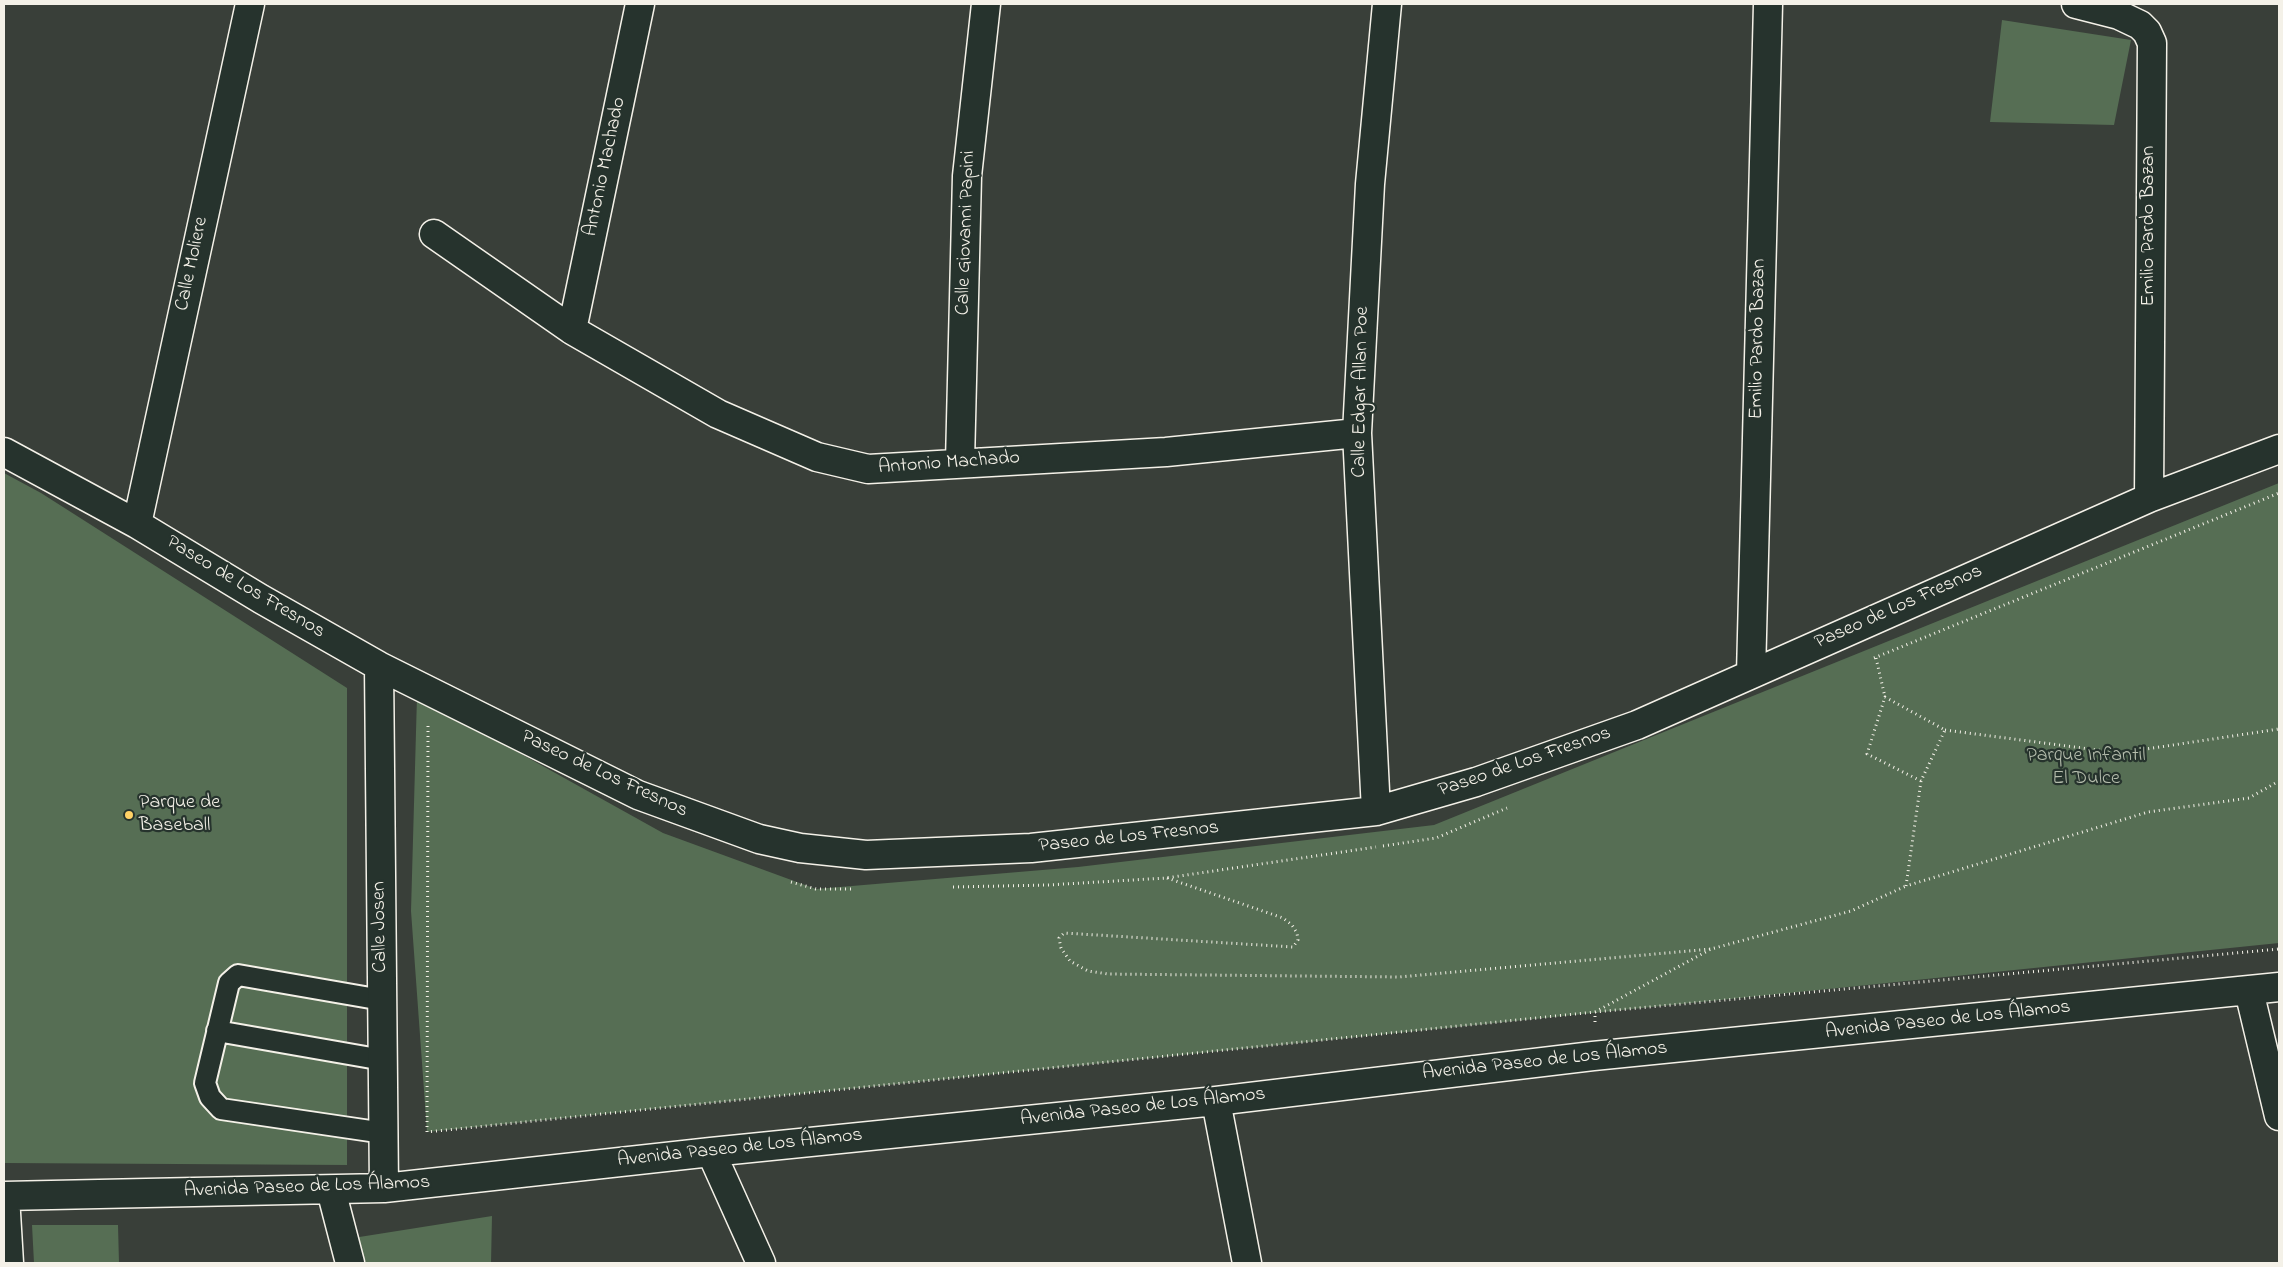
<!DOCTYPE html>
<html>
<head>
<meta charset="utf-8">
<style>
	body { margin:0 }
	#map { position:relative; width:2283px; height:1267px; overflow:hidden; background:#393f39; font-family:"Indie Flower",sans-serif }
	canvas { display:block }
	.frame { position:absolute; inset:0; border:5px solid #f4f1e8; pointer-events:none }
</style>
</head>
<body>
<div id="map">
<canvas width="2283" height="1267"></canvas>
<div class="frame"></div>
</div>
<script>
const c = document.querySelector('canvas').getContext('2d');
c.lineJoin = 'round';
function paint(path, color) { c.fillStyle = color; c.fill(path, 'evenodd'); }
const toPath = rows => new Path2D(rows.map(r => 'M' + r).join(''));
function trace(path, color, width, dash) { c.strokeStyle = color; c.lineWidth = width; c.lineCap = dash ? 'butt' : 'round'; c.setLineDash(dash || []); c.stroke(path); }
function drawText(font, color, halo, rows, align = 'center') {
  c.font = font + ' "Indie Flower",sans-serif'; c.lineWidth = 4.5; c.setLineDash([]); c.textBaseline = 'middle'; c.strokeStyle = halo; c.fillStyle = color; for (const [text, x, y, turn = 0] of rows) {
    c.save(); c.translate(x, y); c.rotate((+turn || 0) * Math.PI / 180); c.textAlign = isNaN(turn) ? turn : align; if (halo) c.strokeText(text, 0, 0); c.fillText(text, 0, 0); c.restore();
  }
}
paint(toPath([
	[2002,20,2131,40,2114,125,1990,122],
	[4,473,41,493,347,688,347,1165,4,1163],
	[2279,483,2279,943,427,1132,411,911,417,696,663,833,816,889,1078,867,1434,825],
	[492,1216,491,1263,362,1263,353,1238],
	[32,1225,118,1225,119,1263,34,1263]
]), '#566e54');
const lane = toPath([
	[382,1000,238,975,229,983,205,1083,210,1097,221,1109,384,1133],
	[217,1031,383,1060]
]);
const street = toPath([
	[2076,4,2119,15,2140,25,2147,32,2152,43,2149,498],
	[434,234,572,330,718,414,817,457,868,469,1166,452,1357,433],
	[572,330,640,4],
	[4,452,137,524,261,599,379,666,638,795,759,839,800,848,866,855,1031,848,1376,811,1476,782,1637,725,2149,498,2279,449],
	[960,462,967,176,986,4],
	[137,524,250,4],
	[379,666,384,1188],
	[1751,674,1768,4],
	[1376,811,1357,433,1370,184,1387,4],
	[2249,991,2279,1116],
	[1216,1101,1247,1263],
	[711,1152,761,1263],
	[331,1190,350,1263],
	[4,1196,384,1188,711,1152,1216,1101,1593,1056,2279,987],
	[5,1196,9,1263]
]);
trace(lane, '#f4f1e8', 24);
trace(street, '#f4f1e8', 31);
trace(toPath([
	[1874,658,2279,493],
	[1876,658,1885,697],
	[428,726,427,1132,1595,1012,2279,949],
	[1945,730,2120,753,2279,729],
	[1921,781,1867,754,1885,697,1945,730,1921,781,1906,886,2148,812,2249,798,2279,781],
	[1383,846,1436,838,1507,808],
	[1167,878,1283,918,1292,925,1297,933,1298,940,1293,947,1064,933,1059,938,1061,948,1070,961,1088,971,1108,974,1399,977,1711,949],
	[791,882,816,889,851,889],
	[953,887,1048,885,1166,878,1376,847],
	[1595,1022,1595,1012,1711,949,1851,911,1906,886]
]), '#f4f1e8', 3, [1, 4]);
trace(lane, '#26332d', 20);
trace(street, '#26332d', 28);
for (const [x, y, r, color] of [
	[129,815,5,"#ffd166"]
]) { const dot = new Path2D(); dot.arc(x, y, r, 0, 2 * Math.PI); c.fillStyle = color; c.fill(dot); trace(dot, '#26332d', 2); }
drawText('20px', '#f4f1e8', '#26332d', [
	["Antonio Machado",606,167,-78],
	["Emilio Pardo Bazan",2150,226,-90],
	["Calle Giovanni Papini",967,233,-88],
	["Calle Moliere",193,264,-78],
	["Emilio Pardo Bazan",1759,339,-89],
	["Calle Edgar Allan Poe",1362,392,-89],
	["Antonio Machado",949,464,-4],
	["Paseo de Los Fresnos",245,588,31],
	["Paseo de Los Fresnos",1899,608,-24],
	["Paseo de Los Fresnos",1525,763,-19],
	["Paseo de Los Fresnos",604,775,25],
	["Paseo de Los Fresnos",1129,838,-6],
	["Calle Josen",381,927,-91],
	["Avenida Paseo de Los Álamos",1948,1021,-6],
	["Avenida Paseo de Los Álamos",1545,1062,-6],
	["Avenida Paseo de Los Álamos",1143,1108,-6],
	["Avenida Paseo de Los Álamos",740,1149,-6],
	["Avenida Paseo de Los Álamos",307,1188,-2]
]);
drawText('20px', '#b5bdad', '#26332d', [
	["Parque Infantil",2086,757],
	["El Dulce",2086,780]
]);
drawText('20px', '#f4f1e8', '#26332d', [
	["Parque de",139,804],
	["Baseball",139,827]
], 'left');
</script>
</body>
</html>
